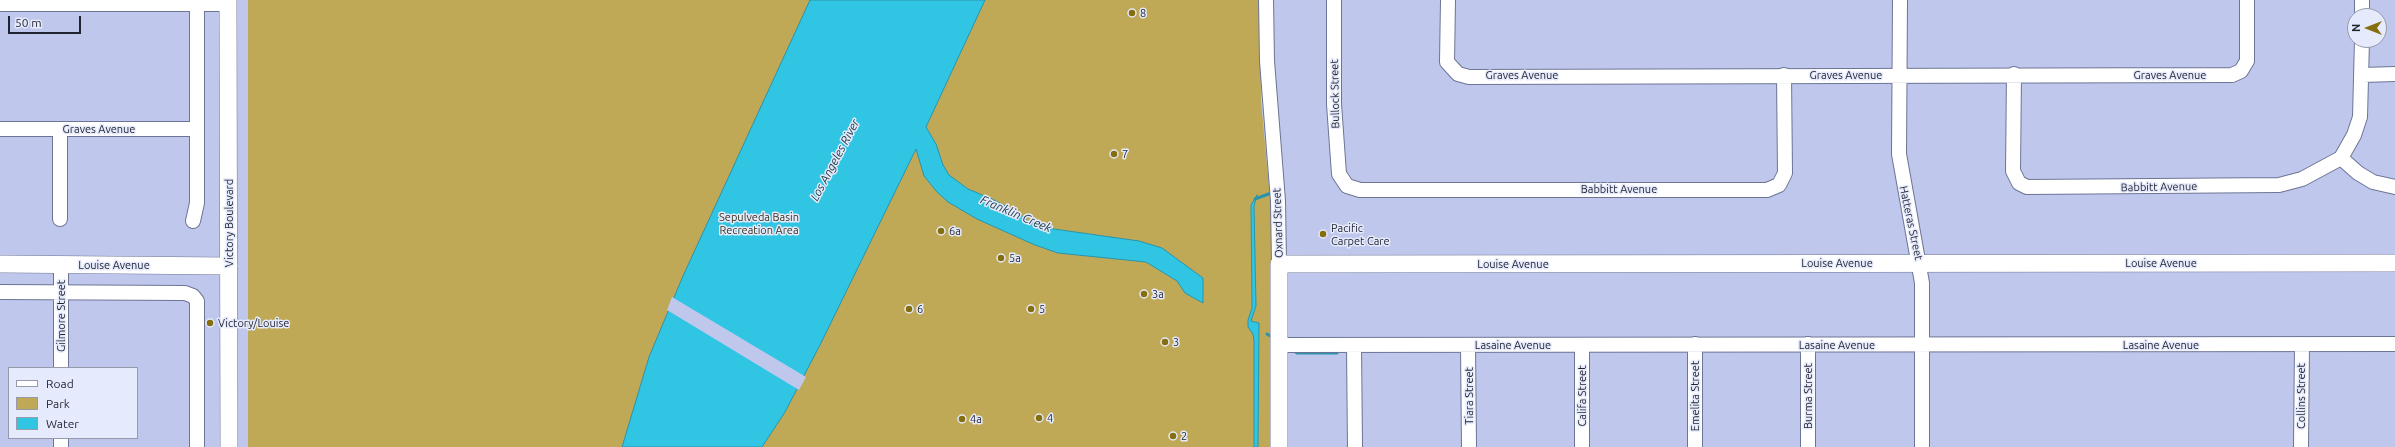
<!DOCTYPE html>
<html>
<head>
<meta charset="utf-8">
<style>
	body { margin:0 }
	#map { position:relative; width:2395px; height:447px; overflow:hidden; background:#bfc8ec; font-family:Ubuntu,sans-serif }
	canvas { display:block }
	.legend { position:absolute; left:8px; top:367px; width:130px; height:72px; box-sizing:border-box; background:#e5eafc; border:1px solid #969aaa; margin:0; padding:5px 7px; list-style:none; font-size:12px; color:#1f222f }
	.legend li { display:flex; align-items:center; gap:8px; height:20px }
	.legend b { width:20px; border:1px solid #969aaa }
	.north { position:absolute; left:2347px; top:8px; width:40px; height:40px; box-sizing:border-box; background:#e5eafc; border:1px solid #969aaa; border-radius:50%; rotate:270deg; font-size:11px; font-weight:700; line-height:16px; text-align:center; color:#1f222f }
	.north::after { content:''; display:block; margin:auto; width:14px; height:18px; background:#846e0d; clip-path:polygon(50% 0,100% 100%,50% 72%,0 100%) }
	.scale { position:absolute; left:8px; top:16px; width:73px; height:18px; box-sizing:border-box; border:2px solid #1f222f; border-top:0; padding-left:5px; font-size:12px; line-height:14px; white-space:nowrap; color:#1f222f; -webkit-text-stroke:3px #e5eafc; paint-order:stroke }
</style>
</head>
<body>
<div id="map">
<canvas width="2395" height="447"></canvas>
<ul class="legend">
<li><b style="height:5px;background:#fff"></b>Road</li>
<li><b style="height:11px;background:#bfa956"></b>Park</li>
<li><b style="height:11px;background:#30c5e2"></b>Water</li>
</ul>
<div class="north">N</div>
<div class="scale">50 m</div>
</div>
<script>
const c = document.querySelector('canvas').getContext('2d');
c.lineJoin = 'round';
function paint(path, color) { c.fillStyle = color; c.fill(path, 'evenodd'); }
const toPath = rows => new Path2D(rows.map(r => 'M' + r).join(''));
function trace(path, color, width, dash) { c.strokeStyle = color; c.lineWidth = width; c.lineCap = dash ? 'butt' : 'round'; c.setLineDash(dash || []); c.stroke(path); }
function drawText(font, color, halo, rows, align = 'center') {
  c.font = font + ' Ubuntu,sans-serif'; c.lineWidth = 3; c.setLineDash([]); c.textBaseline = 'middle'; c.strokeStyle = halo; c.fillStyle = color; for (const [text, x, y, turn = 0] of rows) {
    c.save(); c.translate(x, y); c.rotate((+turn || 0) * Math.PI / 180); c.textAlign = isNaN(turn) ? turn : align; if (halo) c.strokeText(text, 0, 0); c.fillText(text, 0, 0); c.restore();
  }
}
paint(toPath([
	[248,0,1260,0,1261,101,1271,208,1271,447,248,447]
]), '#bfa956');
const water = toPath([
	[810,0,985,0,926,127,936,144,943,165,949,175,968,189,992,199,1019,213,1029,222,1047,228,1139,241,1162,248,1203,278,1203,303,1185,293,1177,281,1146,262,1058,253,1035,245,977,219,948,202,937,192,924,176,916,149,821,343,785,412,762,447,622,447,649,357,683,276,810,0],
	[1257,195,1254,206,1256,306,1251,321,1259,323,1258,447,1254,447,1254,341,1253,334,1248,327,1248,320,1252,308,1251,205,1257,195]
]);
paint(water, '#30c5e2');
trace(water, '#2b94ac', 1);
paint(toPath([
	[672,297,806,377,799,390,667,310]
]), '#bfc8ec');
trace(toPath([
	[1255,199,1274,192],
	[1267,334,1272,337],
	[1292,350,1297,353,1337,353]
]), '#2b94ac', 3);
const minor = toPath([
	[1266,0,1267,61,1278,201,1279,264],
	[1334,0,1334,104,1339,174,1347,186,1360,190,1767,190,1779,185,1785,173,1784,75],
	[1448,0,1447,62,1458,74,1469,77,2232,75,2241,71,2247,61,2247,0],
	[1900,0,1899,154,1922,283,1922,447],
	[2362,0,2362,16],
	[0,4,228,4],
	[2014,74,2013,171,2019,183,2027,187,2279,185,2302,179,2341,158,2358,173,2373,182,2395,187],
	[2362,75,2395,74],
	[0,129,197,129],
	[60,129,60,219],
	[2341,158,2354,135,2360,117,2362,40],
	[193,221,197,203,197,4],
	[0,292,185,293,193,296,197,301,197,447],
	[1695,344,1695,447],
	[1808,344,1808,447],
	[1279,345,2395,344],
	[1468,345,1469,447],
	[1582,345,1582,447],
	[1354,346,1355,447],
	[61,368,61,265],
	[61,447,61,438],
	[2301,447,2302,344]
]);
const major = toPath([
	[228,0,229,447],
	[0,264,229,266],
	[1279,447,1279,264,2395,263]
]);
trace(minor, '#6d7595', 16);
trace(major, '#6d7595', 18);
trace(minor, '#fff', 14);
trace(major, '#fff', 17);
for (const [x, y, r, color] of [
	[1132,13,4,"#846e0d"],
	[1114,154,4,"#846e0d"],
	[941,231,4,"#846e0d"],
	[1323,234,4,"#846e0d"],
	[1001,258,4,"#846e0d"],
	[1144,294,4,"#846e0d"],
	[909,309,4,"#846e0d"],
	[1031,309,4,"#846e0d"],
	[210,323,4,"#846e0d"],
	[1165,342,4,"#846e0d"],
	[1039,418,4,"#846e0d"],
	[962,419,4,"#846e0d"],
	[1173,436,4,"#846e0d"]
]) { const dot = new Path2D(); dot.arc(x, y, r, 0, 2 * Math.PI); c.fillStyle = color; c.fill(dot); trace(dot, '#e5eafc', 1.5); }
drawText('11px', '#1f222f', '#e5eafc', [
	["8",1140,13],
	["7",1122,154],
	["Pacific",1331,228],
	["Carpet Care",1331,241],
	["6a",949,231],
	["5a",1009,258],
	["3a",1152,294],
	["6",917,309],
	["5",1039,309],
	["Victory/Louise",218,323],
	["3",1173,342],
	["4",1047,418],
	["4a",970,419],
	["2",1181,436]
], 'left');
drawText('11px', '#1f222f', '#e5eafc', [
	["Graves Avenue",1522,75],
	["Graves Avenue",1846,75],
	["Graves Avenue",2170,75],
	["Bullock Street",1335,94,-91],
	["Graves Avenue",99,129],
	["Babbitt Avenue",2159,187,-1],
	["Babbitt Avenue",1619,189],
	["Victory Boulevard",229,223,-90],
	["Oxnard Street",1278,223,-92],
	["Hatteras Street",1911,223,78],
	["Louise Avenue",1837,263],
	["Louise Avenue",2161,263],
	["Louise Avenue",1513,264],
	["Louise Avenue",114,265],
	["Gilmore Street",61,316,-90],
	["Lasaine Avenue",1513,345],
	["Lasaine Avenue",1837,345],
	["Lasaine Avenue",2161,345],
	["Tiara Street",1469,396,-90],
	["Califa Street",1582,396,-90],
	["Emelita Street",1695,396,-90],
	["Burma Street",1808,396,-90],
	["Collins Street",2301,396,-90]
]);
drawText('11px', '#38321b', '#e5eafc', [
	["Sepulveda Basin",759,217],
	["Recreation Area",759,230]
]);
drawText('italic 12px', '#234148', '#e5eafc', [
	["Los Angeles River",835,160,-62],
	["Franklin Creek",1016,214,23]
]);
</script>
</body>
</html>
